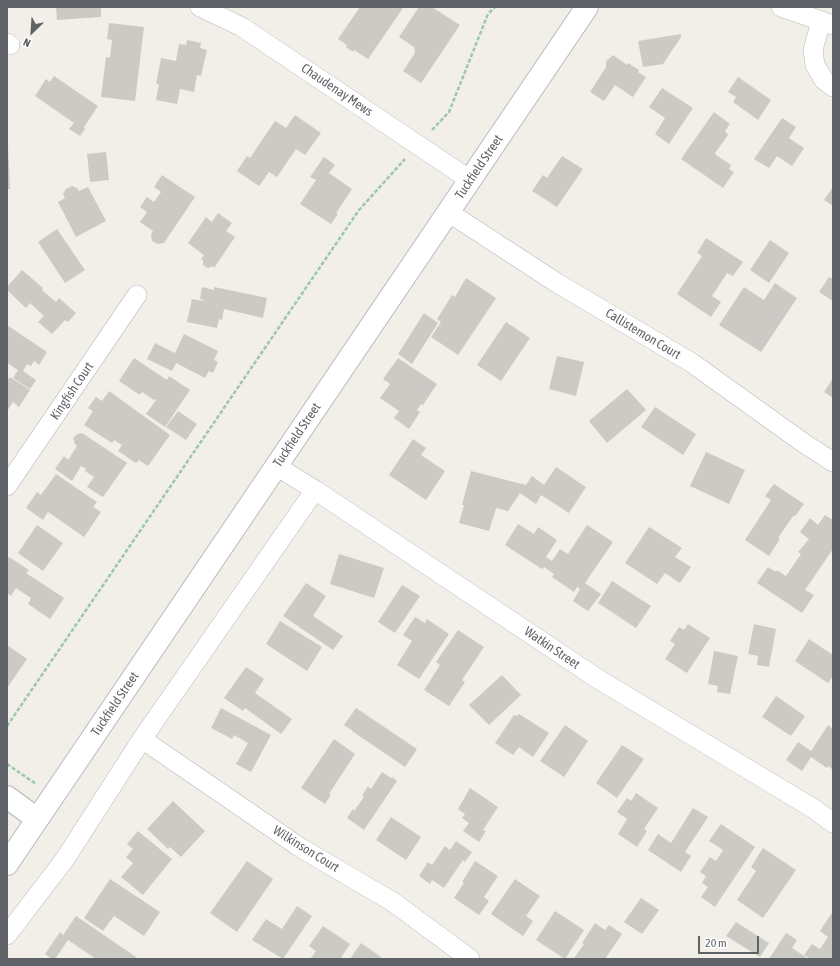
<!DOCTYPE html>
<html>
<head>
<meta charset="utf-8">
<style>
	body { margin:0 }
	#map { position:relative; width:840px; height:966px; overflow:hidden; background:#f1efe8; font-family:"Asap Condensed",sans-serif }
	canvas { display:block }
	.frame { position:absolute; inset:0; border:8px solid #5f6368; pointer-events:none }
	.north { position:absolute; left:12px; top:12px; width:40px; height:40px; -webkit-text-stroke:3px #fff; paint-order:stroke; rotate:205deg; font-size:11px; font-weight:700; line-height:16px; text-align:center; color:#5f6368 }
	.north::after { content:''; display:block; margin:auto; width:14px; height:18px; background:#5f6368; clip-path:polygon(50% 0,100% 100%,50% 72%,0 100%) }
	.scale { position:absolute; left:698px; top:936px; width:61px; height:18px; box-sizing:border-box; border:2px solid #5f6368; border-top:0; padding-left:5px; font-size:12px; line-height:14px; white-space:nowrap; color:#5f6368; -webkit-text-stroke:3px #fff; paint-order:stroke }
</style>
</head>
<body>
<div id="map">
<canvas width="840" height="966"></canvas>
<div class="frame"></div>
<div class="north">N</div>
<div class="scale">20 m</div>
</div>
<script>
const c = document.querySelector('canvas').getContext('2d');
c.lineJoin = 'round';
function paint(path, color) { c.fillStyle = color; c.fill(path, 'evenodd'); }
const toPath = rows => new Path2D(rows.map(r => 'M' + r).join(''));
function trace(path, color, width, dash) { c.strokeStyle = color; c.lineWidth = width; c.lineCap = dash ? 'butt' : 'round'; c.setLineDash(dash || []); c.stroke(path); }
function drawText(font, color, halo, rows, align = 'center') {
  c.font = font + ' "Asap Condensed",sans-serif'; c.lineWidth = 3.5; c.setLineDash([]); c.textBaseline = 'middle'; c.strokeStyle = halo; c.fillStyle = color; for (const [text, x, y, turn = 0] of rows) {
    c.save(); c.translate(x, y); c.rotate((+turn || 0) * Math.PI / 180); c.textAlign = isNaN(turn) ? turn : align; if (halo) c.strokeText(text, 0, 0); c.fillText(text, 0, 0); c.restore();
  }
}
paint(toPath([
	[56,7,101,7,101,17,57,20],
	[360,7,401,7,403,8,368,59,354,50,353,52,346,47,347,45,338,39],
	[419,7,432,7,460,25,421,83,403,71,415,53,414,47,399,37],
	[109,23,144,27,135,101,101,97,106,57,110,58,112,40,107,39],
	[681,34,681,37,663,64,643,67,638,41],
	[187,40,201,43,200,48,207,50,201,76,197,75,194,92,180,89,177,104,156,100,159,84,156,84,161,58,176,61,179,44,186,45],
	[613,55,627,65,628,63,639,70,638,72,646,77,633,97,615,85,604,101,590,92,606,67,606,62,608,59,610,58],
	[54,76,98,106,84,127,85,129,80,136,69,129,74,123,35,96,46,79,50,82],
	[738,77,771,100,758,120,733,102,736,97,728,92],
	[662,88,693,108,669,144,655,134,665,118,649,107],
	[714,112,730,124,725,131,728,135,715,153,716,155,731,165,729,169,734,172,723,188,681,159],
	[295,115,321,133,305,155,296,149,277,177,269,172,259,186,237,171,247,156,250,158,275,121,286,128],
	[782,118,796,127,789,138,804,148,792,166,777,156,769,168,754,159],
	[7,145,8,145,10,189,7,189],
	[106,152,109,180,90,182,87,154],
	[562,156,583,169,557,207,532,191,543,175,547,178],
	[324,157,335,165,329,173,352,189,336,213,338,214,331,224,300,204,316,180,310,177],
	[162,175,195,197,164,243,158,244,152,241,151,234,153,231,140,222,147,212,140,207,147,197,154,202,161,192,154,187],
	[72,186,77,188,79,191,88,187,106,221,76,237,58,202,65,198,63,194,66,189],
	[833,187,833,206,824,200],
	[218,213,232,223,226,231,235,237,214,268,213,266,208,268,203,265,203,260,201,259,204,255,188,243,206,217,212,222],
	[57,229,85,270,65,283,38,242],
	[706,238,743,262,733,276,727,273,712,296,721,302,711,317,677,294,702,256,697,253],
	[770,240,789,253,769,283,750,270],
	[22,270,43,288,42,290,56,302,59,298,76,313,68,322,65,320,52,334,38,322,44,316,30,303,26,308,7,290,7,287],
	[829,277,833,279,833,301,819,292],
	[466,278,496,298,458,355,431,337,441,322,437,319,452,295,455,297],
	[775,283,797,298,761,352,719,325,744,287,764,300],
	[202,287,214,290,214,287,267,298,263,318,224,309,222,320,219,319,217,328,187,322,192,299,204,301,204,300,200,299],
	[424,313,438,323,412,364,398,354],
	[506,322,530,338,501,381,477,365],
	[7,325,47,352,39,365,34,361,31,366,27,364,23,371,36,380,30,389,13,378,18,370,7,363],
	[184,334,218,351,214,360,218,362,213,373,209,371,205,378,176,363,172,371,147,359,155,343,175,353],
	[557,356,584,362,576,396,549,389],
	[134,358,167,380,169,376,190,390,165,427,146,414,156,400,155,399,154,400,142,392,140,395,119,381],
	[398,358,437,384,423,405,421,404,417,410,420,412,409,429,394,418,399,411,380,398,390,384,383,379],
	[10,377,30,390,19,407,13,402,7,411,7,378,9,379],
	[833,378,833,398,824,392],
	[627,389,646,410,607,443,589,421],
	[109,391,170,435,148,466,139,460,136,463,118,451,122,445,114,440,112,443,84,425,93,411,88,408,96,397,102,401],
	[655,407,696,434,683,455,641,427],
	[178,411,197,424,186,440,166,427],
	[82,433,127,463,103,497,87,487,94,477,85,471,86,469,81,466,72,481,55,469,64,456,68,460,77,446,75,444,73,438,77,434],
	[413,439,426,448,421,455,445,471,426,500,389,475],
	[706,452,745,470,729,504,690,486],
	[556,467,586,487,569,513,541,495,536,504,520,493,508,511,496,508,489,531,459,523,464,505,462,505,471,471,526,485,532,476,544,485],
	[56,474,97,502,93,507,101,512,84,537,48,512,43,520,26,508,37,492,41,495],
	[774,484,804,504,795,516,793,516,778,538,780,539,769,556,745,540,771,500,765,496],
	[825,515,833,520,833,549,805,590,814,595,802,613,757,583,768,567,776,572,777,570,786,576,801,554,798,552,809,539,800,532,810,518,818,525],
	[518,524,534,534,538,527,557,540,546,557,552,561,560,549,568,554,587,525,613,542,585,583,601,594,588,611,573,601,580,589,577,587,574,592,552,577,554,574,544,567,542,569,505,545],
	[37,525,63,543,43,571,18,553],
	[649,527,682,548,675,557,691,567,680,583,665,573,657,584,625,563],
	[339,554,384,568,374,598,330,584],
	[9,557,29,570,26,573,64,598,50,619,28,604,31,598,16,588,11,596,7,593,7,561],
	[612,581,651,606,636,628,598,603],
	[306,583,326,596,313,616,343,636,333,650,283,616],
	[402,585,420,596,395,633,378,622],
	[415,617,425,623,427,619,449,634,419,679,397,665,412,641,403,635],
	[280,621,322,647,307,671,266,644],
	[688,624,710,638,687,673,665,659,675,644,670,641,679,627,684,630],
	[754,624,776,629,769,667,757,665,758,656,748,654],
	[458,630,484,647,462,680,465,682,449,706,424,690,440,665,436,662],
	[809,639,833,655,833,676,828,683,795,661],
	[7,645,27,659,7,688],
	[714,651,738,656,730,694,717,692,718,686,708,684],
	[246,667,264,679,255,693,292,719,281,734,245,708,243,711,224,698],
	[502,675,521,695,489,725,469,705],
	[776,696,805,716,791,736,762,717],
	[221,708,271,735,251,772,236,764,248,743,234,735,232,739,211,728],
	[356,708,417,749,405,767,352,731,353,731,344,725],
	[519,714,549,733,533,757,519,747,513,755,495,743,514,715,517,716],
	[565,725,588,741,564,777,540,761],
	[828,725,833,729,833,770,828,766,827,768,811,757,802,771,786,760,798,742,811,751],
	[334,739,355,754,329,794,331,795,325,804,301,788],
	[622,745,644,759,617,798,596,783],
	[382,772,391,778,392,777,397,781,364,830,347,818,353,809,354,811,364,797,362,796,368,786,371,789],
	[470,788,498,807,483,830,486,831,479,842,463,831,469,823,462,818,465,814,458,809],
	[636,793,658,808,644,829,647,831,637,847,618,834,627,819,617,812,627,798,631,801],
	[173,801,205,831,181,857,170,847,168,849,147,829],
	[693,808,708,817,685,852,691,856,681,872,648,850,658,834,671,843],
	[391,817,421,837,406,860,376,840],
	[721,824,755,847,715,907,701,897,708,887,702,883,706,876,700,872,710,857,716,861,723,850,709,841],
	[138,831,172,859,143,895,121,877,133,863,126,857,133,849,127,844],
	[456,841,472,852,465,862,463,860,444,888,432,880,430,884,419,876,428,862,432,865,445,846,450,850],
	[763,848,796,870,763,918,737,900,756,871,751,867],
	[247,861,273,879,237,932,210,913],
	[475,861,498,876,484,897,489,901,479,915,454,898,464,883,462,882],
	[110,879,160,912,144,936,114,916,103,931,84,918],
	[515,879,540,896,526,916,533,921,523,936,491,914],
	[641,898,659,910,642,934,624,922],
	[297,906,312,916,283,959,252,940,266,919,282,929],
	[555,911,584,930,565,959,536,940],
	[833,911,833,959,811,959,804,955,812,944,820,949,828,937,820,931],
	[76,916,136,957,135,959,96,959,68,940,55,959,52,959,45,954,60,932,63,935],
	[736,922,769,943,760,957,726,936],
	[595,923,605,930,609,925,622,934,605,959,576,959,574,958,584,944,582,943],
	[323,926,350,944,340,959,310,959,316,951,309,946],
	[786,933,797,940,792,948,806,957,805,959,769,959],
	[361,943,381,957,380,959,350,959]
]), '#cccac5');
const minor = toPath([
	[200,7,242,27,470,180],
	[781,7,833,25],
	[821,21,813,50,815,65,824,80,833,87],
	[7,43,10,45],
	[448,212,557,283,692,363,805,444,833,462],
	[276,466,315,490,598,679,814,809,833,823],
	[7,486,137,295],
	[142,739,301,848,393,902,470,959],
	[7,935,65,859,142,739,315,490]
]);
const tertiary = toPath([
	[7,797,37,819]
]);
const secondary = toPath([
	[7,864,587,7]
]);
trace(minor, '#b5b8bc', 20);
trace(tertiary, '#b5b8bc', 24);
trace(secondary, '#b6babf', 24);
trace(toPath([
	[432,130,449,112,488,14,495,7],
	[7,726,359,210,405,159],
	[7,764,36,784]
]), '#9cc7a9', 2.5, [4, 2]);
trace(minor, '#fff', 19);
trace(tertiary, '#fff', 22);
trace(secondary, '#fff', 22);
drawText('13px', '#5f6368', '#fff', [
	["Chaudenay Mews",337,90,34],
	["Tuckfield Street",479,167,-56],
	["Callistemon Court",643,334,31],
	["Kingfish Court",72,391,-56],
	["Tuckfield Street",297,435,-56],
	["Watkin Street",552,648,34],
	["Tuckfield Street",115,704,-56],
	["Wilkinson Court",306,849,32]
]);
</script>
</body>
</html>
